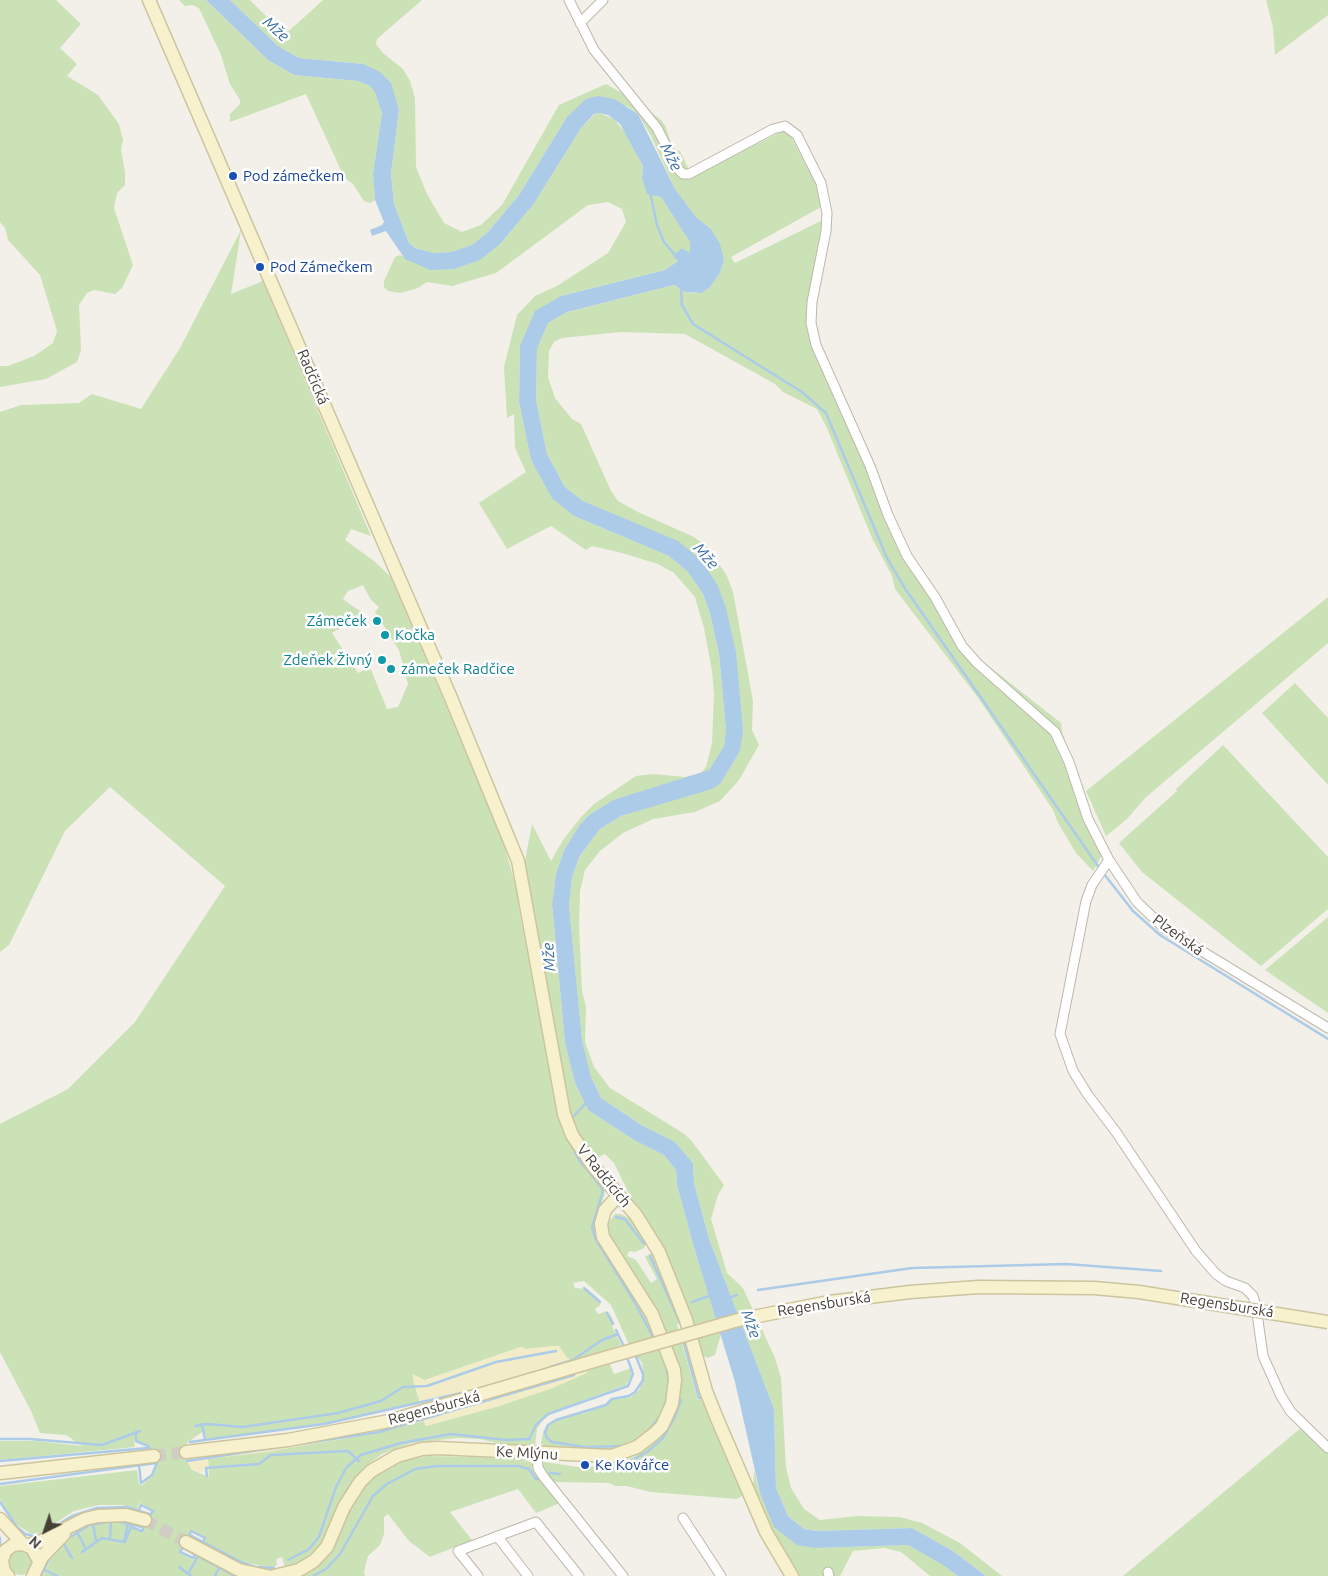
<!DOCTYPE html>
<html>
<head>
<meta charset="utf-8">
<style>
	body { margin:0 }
	#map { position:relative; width:1328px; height:1576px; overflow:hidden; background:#f2f0e9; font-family:Ubuntu,sans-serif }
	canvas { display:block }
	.north { position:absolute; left:20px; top:1506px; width:50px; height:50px; -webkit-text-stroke:4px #fff; paint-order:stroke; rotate:221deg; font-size:14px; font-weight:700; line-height:20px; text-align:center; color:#454138 }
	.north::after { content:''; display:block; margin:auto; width:18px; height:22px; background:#454138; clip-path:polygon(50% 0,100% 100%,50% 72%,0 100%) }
</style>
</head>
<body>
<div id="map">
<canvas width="1328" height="1576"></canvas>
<div class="north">N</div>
</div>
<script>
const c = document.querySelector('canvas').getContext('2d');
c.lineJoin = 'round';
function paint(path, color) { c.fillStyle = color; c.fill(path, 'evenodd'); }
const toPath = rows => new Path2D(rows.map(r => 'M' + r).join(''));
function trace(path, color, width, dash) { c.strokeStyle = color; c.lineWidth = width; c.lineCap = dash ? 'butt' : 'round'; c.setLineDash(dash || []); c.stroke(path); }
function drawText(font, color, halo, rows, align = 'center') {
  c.font = font + ' Ubuntu,sans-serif'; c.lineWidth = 5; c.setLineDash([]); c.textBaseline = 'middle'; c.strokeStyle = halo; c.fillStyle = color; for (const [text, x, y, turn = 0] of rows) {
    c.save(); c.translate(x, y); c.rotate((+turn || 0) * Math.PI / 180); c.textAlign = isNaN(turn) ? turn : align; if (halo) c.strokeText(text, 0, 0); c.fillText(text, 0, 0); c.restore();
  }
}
paint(toPath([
	[0,0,56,0,81,24,60,48,77,64,67,76,98,95,119,124,123,140,121,150,125,172,125,185,117,193,114,208,133,265,122,288,115,294,94,290,87,293,79,305,81,350,77,362,46,379,0,387,0,366,8,366,34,356,53,343,57,331,40,275,8,240,5,228,0,222],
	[179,0,206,0,268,60,294,75,358,81,370,86,376,92,382,113,373,174,375,200,370,203,364,201,353,184,344,177,306,94,230,122,230,114,240,104,240,100,230,84,221,55,199,8,192,5,185,6],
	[230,0,250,0,273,23,289,31,323,0,422,0,377,39,376,44,383,53,403,69,410,81,415,98,416,167,427,194,444,223,462,232,481,225,502,205,559,105,606,84,641,104,661,120,666,127,672,148,680,151,692,176,787,129,821,194,821,207,731,257,735,263,829,217,827,247,817,288,815,309,817,335,896,529,972,653,1061,723,1062,732,1077,772,1078,799,1094,841,1102,855,1093,871,1076,853,1058,823,1053,810,979,699,895,589,892,576,872,538,826,426,817,409,783,392,775,384,685,334,621,332,562,338,554,342,549,351,548,377,555,398,572,419,581,424,611,491,618,501,638,512,694,537,709,549,727,576,733,592,753,701,752,730,759,745,739,780,720,801,695,812,653,819,623,833,600,851,585,870,580,891,579,925,582,991,586,1007,585,1042,594,1067,610,1088,683,1133,691,1140,724,1185,718,1195,711,1219,727,1273,743,1288,775,1358,781,1378,786,1467,791,1488,804,1509,820,1520,857,1516,900,1517,922,1523,960,1543,1002,1576,986,1576,953,1551,912,1528,817,1531,804,1529,788,1516,776,1488,774,1409,709,1239,694,1183,693,1163,675,1142,643,1126,601,1098,591,1077,582,1040,569,905,572,878,579,857,600,829,621,816,721,783,740,751,736,652,678,542,583,501,565,487,547,454,536,400,537,349,548,323,567,312,674,285,685,292,693,293,702,293,710,287,720,273,724,260,711,229,696,217,675,189,651,136,638,114,627,106,567,117,519,195,488,232,472,245,451,252,434,253,415,248,409,243,394,204,391,173,399,111,363,64,299,58,278,46],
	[1266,0,1328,0,1328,15,1275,55,1273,27],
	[599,113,614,119,627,135,643,166,642,178,655,196,661,197,691,242,692,249,690,254,682,248,678,261,665,270,561,296,520,346,519,402,531,460,574,516,669,556,688,572,703,594,710,613,719,654,726,731,724,746,709,770,705,773,613,800,589,815,579,826,564,850,556,874,552,905,565,1043,575,1083,588,1110,634,1140,664,1155,676,1170,677,1185,693,1244,721,1334,715,1355,708,1358,703,1356,678,1285,653,1231,633,1202,614,1163,605,1154,587,1163,605,1187,605,1194,597,1215,596,1234,600,1244,641,1301,667,1364,670,1391,660,1419,642,1439,610,1450,546,1449,541,1443,543,1432,550,1424,574,1413,582,1414,606,1405,612,1400,631,1397,639,1390,644,1378,642,1363,630,1347,611,1305,584,1281,573,1283,575,1288,587,1289,600,1300,600,1305,595,1309,598,1314,607,1311,610,1314,614,1322,612,1326,621,1345,573,1362,566,1357,559,1346,526,1349,521,1347,425,1380,413,1380,420,1403,324,1423,253,1434,206,1439,205,1433,202,1432,187,1443,184,1456,192,1470,209,1477,208,1459,343,1439,424,1421,426,1426,499,1406,609,1362,614,1374,631,1368,632,1375,626,1385,562,1408,543,1419,537,1429,535,1446,501,1444,480,1439,456,1438,412,1443,382,1454,363,1468,349,1486,337,1506,328,1532,318,1547,303,1560,285,1568,282,1557,276,1559,277,1565,272,1568,241,1562,204,1542,206,1538,191,1530,179,1553,193,1560,197,1554,238,1576,43,1576,54,1552,73,1536,95,1524,113,1522,131,1524,130,1527,142,1532,153,1510,140,1503,137,1509,122,1505,99,1505,74,1511,40,1533,31,1534,16,1524,7,1512,0,1499,0,1486,137,1470,139,1484,142,1485,153,1475,158,1461,156,1453,150,1446,134,1440,135,1447,0,1460,0,1441,36,1441,82,1446,66,1435,40,1433,31,1411,0,1352,0,1124,68,1089,135,1022,225,886,110,787,65,831,9,945,0,952,0,412,21,405,79,403,92,394,141,409,180,348,241,230,231,294,263,281,371,536,351,529,345,540,374,561,391,577,501,834,520,901,518,904,556,1104,566,1131,525,861,532,824,551,861,563,840,582,816,594,804,636,776,653,774,685,777,700,774,706,767,712,743,714,694,712,671,704,628,695,597,674,573,658,564,622,553,592,546,586,550,551,526,507,549,479,503,526,472,515,448,514,414,507,418,504,367,517,315,535,296,557,286,608,253,626,222,622,209,608,202,588,205,496,273,452,286,427,282,418,288,400,293,388,291,384,287,384,281,395,257,400,255,414,262,500,244,533,205,581,128,595,114],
	[363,585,371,600,379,607,375,612,399,650,408,684,398,707,387,709,370,667,358,673,332,633,364,614,343,599,348,591],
	[1328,597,1328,643,1145,798,1127,819,1106,836,1086,791],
	[1295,683,1328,718,1328,785,1262,713],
	[1223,745,1328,857,1328,909,1261,966,1142,872,1119,843,1177,791,1176,789],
	[1328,917,1328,1013,1265,970],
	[615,1214,621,1214,634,1221,647,1241,644,1248,635,1252,629,1251,627,1256,636,1260,651,1283,657,1279,645,1257,651,1253,655,1255,681,1321,677,1325,698,1400,704,1398,745,1494,737,1499,650,1492,627,1486,615,1486,609,1483,555,1482,550,1479,543,1467,542,1463,545,1462,584,1468,625,1460,635,1456,664,1434,676,1412,681,1390,679,1364,666,1330,651,1300,609,1237,609,1222],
	[1302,1427,1328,1452,1328,1576,1123,1576],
	[427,1456,519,1458,533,1463,560,1503,536,1513,518,1489,450,1512,472,1540,430,1557,409,1541,388,1514,384,1517,384,1534,380,1545,368,1556,364,1571,365,1576,302,1576,318,1565,334,1547,353,1503,367,1483,377,1474,398,1462],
	[754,1470,760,1493,816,1548,908,1545,944,1565,958,1576,930,1576,901,1552,884,1548,853,1551,840,1576,794,1576,785,1568,753,1489],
	'8 1562a13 13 0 1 1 26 0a13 13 0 1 1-26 0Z'
]), '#cbe2b6');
paint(toPath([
	[553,1346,559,1346,566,1357,573,1362,498,1385,420,1403,412,1374,425,1380,522,1347,526,1349],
	[577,1370,579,1373,587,1370,587,1373,553,1388,499,1406,426,1426,424,1421,379,1432,267,1452,208,1459,209,1469,198,1472,192,1469,186,1459,186,1457,261,1448]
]), '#f2ecc9');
paint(toPath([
	[206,0,230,0,278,46,299,58,363,64,380,72,391,83,399,110,391,173,394,204,409,243,415,248,434,253,451,252,472,245,488,232,519,195,567,117,586,99,598,96,614,99,638,114,675,189,696,217,711,229,720,244,724,260,720,273,710,287,702,293,685,292,674,285,567,312,548,323,537,349,536,400,547,454,565,487,583,501,678,541,701,560,718,586,726,608,736,652,743,731,740,751,721,783,712,789,621,816,600,829,579,857,572,878,569,905,582,1040,591,1077,601,1098,643,1126,675,1142,693,1163,694,1183,709,1239,774,1409,776,1488,788,1516,804,1529,817,1531,912,1528,953,1551,986,1576,958,1576,943,1565,908,1545,816,1548,797,1545,774,1527,760,1493,735,1382,693,1244,677,1185,676,1170,664,1155,634,1140,588,1110,575,1083,565,1043,552,904,556,874,564,850,579,826,589,815,613,800,709,770,724,746,726,730,719,654,710,613,703,594,688,572,669,556,574,516,552,498,531,460,519,402,520,346,535,311,561,296,665,270,678,261,673,256,682,248,690,253,690,242,661,197,647,194,642,178,643,166,620,124,608,115,599,113,594,114,581,128,533,205,500,244,480,260,454,269,430,270,405,259,386,231,372,236,370,230,382,225,384,222,375,200,373,174,382,113,375,92,370,86,358,81,294,75,268,60]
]), '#accbe8');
trace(toPath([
	[650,191,657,225,664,242,676,256],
	[681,287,682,305,693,324,802,392,826,413,887,558,904,587,1100,869],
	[1104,874,1133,911,1160,935,1328,1039],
	[573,1117,587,1102],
	[563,1128,579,1160,602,1188,602,1194,592,1227,595,1238,634,1301,654,1339],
	[616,1217,625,1219,644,1244],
	[650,1256,682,1327],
	[584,1288,600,1302],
	[758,1290,912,1268,1066,1264,1161,1271],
	[729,1298,737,1295],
	[692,1302,712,1295],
	[607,1313,613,1324],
	[616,1330,625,1349],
	[683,1340,699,1398,702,1397],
	[666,1366,669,1383],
	[550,1367,573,1360,602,1340,618,1334],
	[663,1410,667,1399],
	[202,1424,205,1440],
	[195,1426,207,1424,243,1427,338,1413,381,1401,403,1387,427,1386,496,1362,556,1351],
	[649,1430,661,1415],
	[136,1432,136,1441,148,1446,154,1453],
	[0,1439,30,1439,102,1445,140,1431],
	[190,1442,324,1424,466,1392],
	[623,1446,585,1447,552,1442,547,1438,545,1432,548,1425,556,1420,606,1405,612,1399,629,1396,635,1392,643,1380,643,1374,635,1354],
	[0,1461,148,1448],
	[187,1461,379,1432,574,1375],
	[626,1464,647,1452,663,1438,675,1417,681,1400],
	[139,1465,141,1483,152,1475,157,1463],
	[550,1473,560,1474],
	[207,1476,206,1468,259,1464,271,1455,348,1451,359,1461],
	[0,1484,156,1463],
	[0,1502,17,1527,25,1534,33,1536,41,1535,72,1516,97,1508,127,1507,149,1514],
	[139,1510,141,1505,153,1511,149,1517],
	[116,1521,142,1527],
	[93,1524,96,1541],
	[131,1527,142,1531,145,1524],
	[77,1532,86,1549],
	[190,1535,241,1562,255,1567,274,1568],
	[189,1536,191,1531,205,1538,203,1542],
	[0,1538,0,1547],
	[67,1539,90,1525,108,1522],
	[110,1539,111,1521],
	[124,1542,128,1523],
	[63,1543,72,1558],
	[184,1545,180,1552,193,1558,195,1555],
	[183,1548,235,1576],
	[82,1552,102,1538,125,1542,132,1524],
	[288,1560,309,1549,319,1537,336,1487,346,1468,361,1455,401,1443,451,1434,507,1440,529,1439,536,1425,548,1414,628,1386,633,1374,627,1357],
	[179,1567,191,1576],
	[45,1570,57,1576],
	[188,1574,198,1556],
	[41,1576,50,1557],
	[215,1576,219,1568],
	[313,1576,326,1569,340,1554,373,1496,387,1484,415,1469,437,1466,518,1466,529,1469,536,1479,541,1479]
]), '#accbe8', 2.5);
trace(toPath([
	[154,1456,186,1452],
	[145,1520,186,1542]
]), '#cfcdc6', 12, [12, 6]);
const street = toPath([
	[569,0,594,50,657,128,678,169,683,174,689,174,773,129,785,126,797,135,821,183,827,213,826,231,812,302,811,323,816,345,870,466,888,515,907,556,935,597,962,646,977,663,1055,732,1069,762,1088,819,1109,860,1137,902,1164,928,1328,1028],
	[580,23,603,0],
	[1109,860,1092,885,1086,901,1060,1034,1073,1071,1088,1095,1116,1132,1196,1251,1216,1274,1226,1281,1245,1288,1253,1296,1256,1306,1263,1356,1281,1396,1291,1412,1328,1448],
	[537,1453,538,1468,543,1476,623,1576],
	[683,1518,721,1576],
	[497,1536,528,1576],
	[828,1572,829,1576],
	[478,1576,458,1551,536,1522,579,1576]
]);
const secondary = toPath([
	[149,0,451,698,518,861,564,1114,572,1135,593,1166,636,1215,659,1252,686,1320,706,1391,718,1421,766,1532,792,1576],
	[186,1452,288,1440,389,1421,608,1357],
	[0,1473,154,1456],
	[0,1519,23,1544],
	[186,1542,239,1570,267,1576],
	[28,1545,39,1542,85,1519,98,1516,126,1515,145,1520],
	[8,1576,4,1571,2,1561,5,1551,13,1545,23,1544,32,1548,39,1561],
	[33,1576,42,1557,64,1534],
	[274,1576,299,1570,314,1561,327,1547,344,1507,360,1482,371,1471,397,1456,422,1449,437,1448,612,1456,637,1447,655,1433,662,1426,672,1404,675,1380,674,1370,652,1314,603,1237,601,1224,605,1210,619,1195]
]);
trace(street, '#bdb8ac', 11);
trace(secondary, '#ccc49e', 15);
trace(street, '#fff', 9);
trace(secondary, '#f8f1cd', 12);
const secondaryBridge = toPath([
	[608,1357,738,1320,829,1302,910,1292,979,1287,1094,1288,1139,1292,1328,1322]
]);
trace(secondaryBridge, '#ccc49e', 15, []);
trace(secondaryBridge, '#f8f1cd', 12);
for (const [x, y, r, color] of [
	[233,176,5,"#1a4fb4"],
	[260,267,5,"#1a4fb4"],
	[377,621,5,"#0f9aa8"],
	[385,635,5,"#0f9aa8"],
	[382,660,5,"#0f9aa8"],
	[391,669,5,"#0f9aa8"],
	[585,1465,5,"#1a4fb4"]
]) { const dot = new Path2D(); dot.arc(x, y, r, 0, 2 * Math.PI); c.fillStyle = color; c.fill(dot); trace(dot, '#fff', 2); }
drawText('15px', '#164399', '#fff', [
	["Pod zámečkem",243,176],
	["Pod Zámečkem",270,267],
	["Ke Kovářce",595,1465]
], 'left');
drawText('15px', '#454138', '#fff', [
	["Radčická",313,377,67],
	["Plzeňská",1178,935,36],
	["V Radčicích",604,1176,51],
	["Regensburská",824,1304,-9],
	["Regensburská",1227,1305,9],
	["Regensburská",434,1408,-15],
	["Ke Mlýnu",527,1453,3]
]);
drawText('15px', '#0d838f', '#fff', [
	["Zámeček",367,621],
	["Kočka",395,635,"left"],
	["Zdeňek Živný",372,660],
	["zámeček Radčice",401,669,"left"]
], 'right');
drawText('italic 16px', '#3e71a4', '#fff', [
	["Mže",276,29,41],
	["Mže",671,157,63],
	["Mže",706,556,48],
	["Mže",549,957,-95],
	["Mže",751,1324,70]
]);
</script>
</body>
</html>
